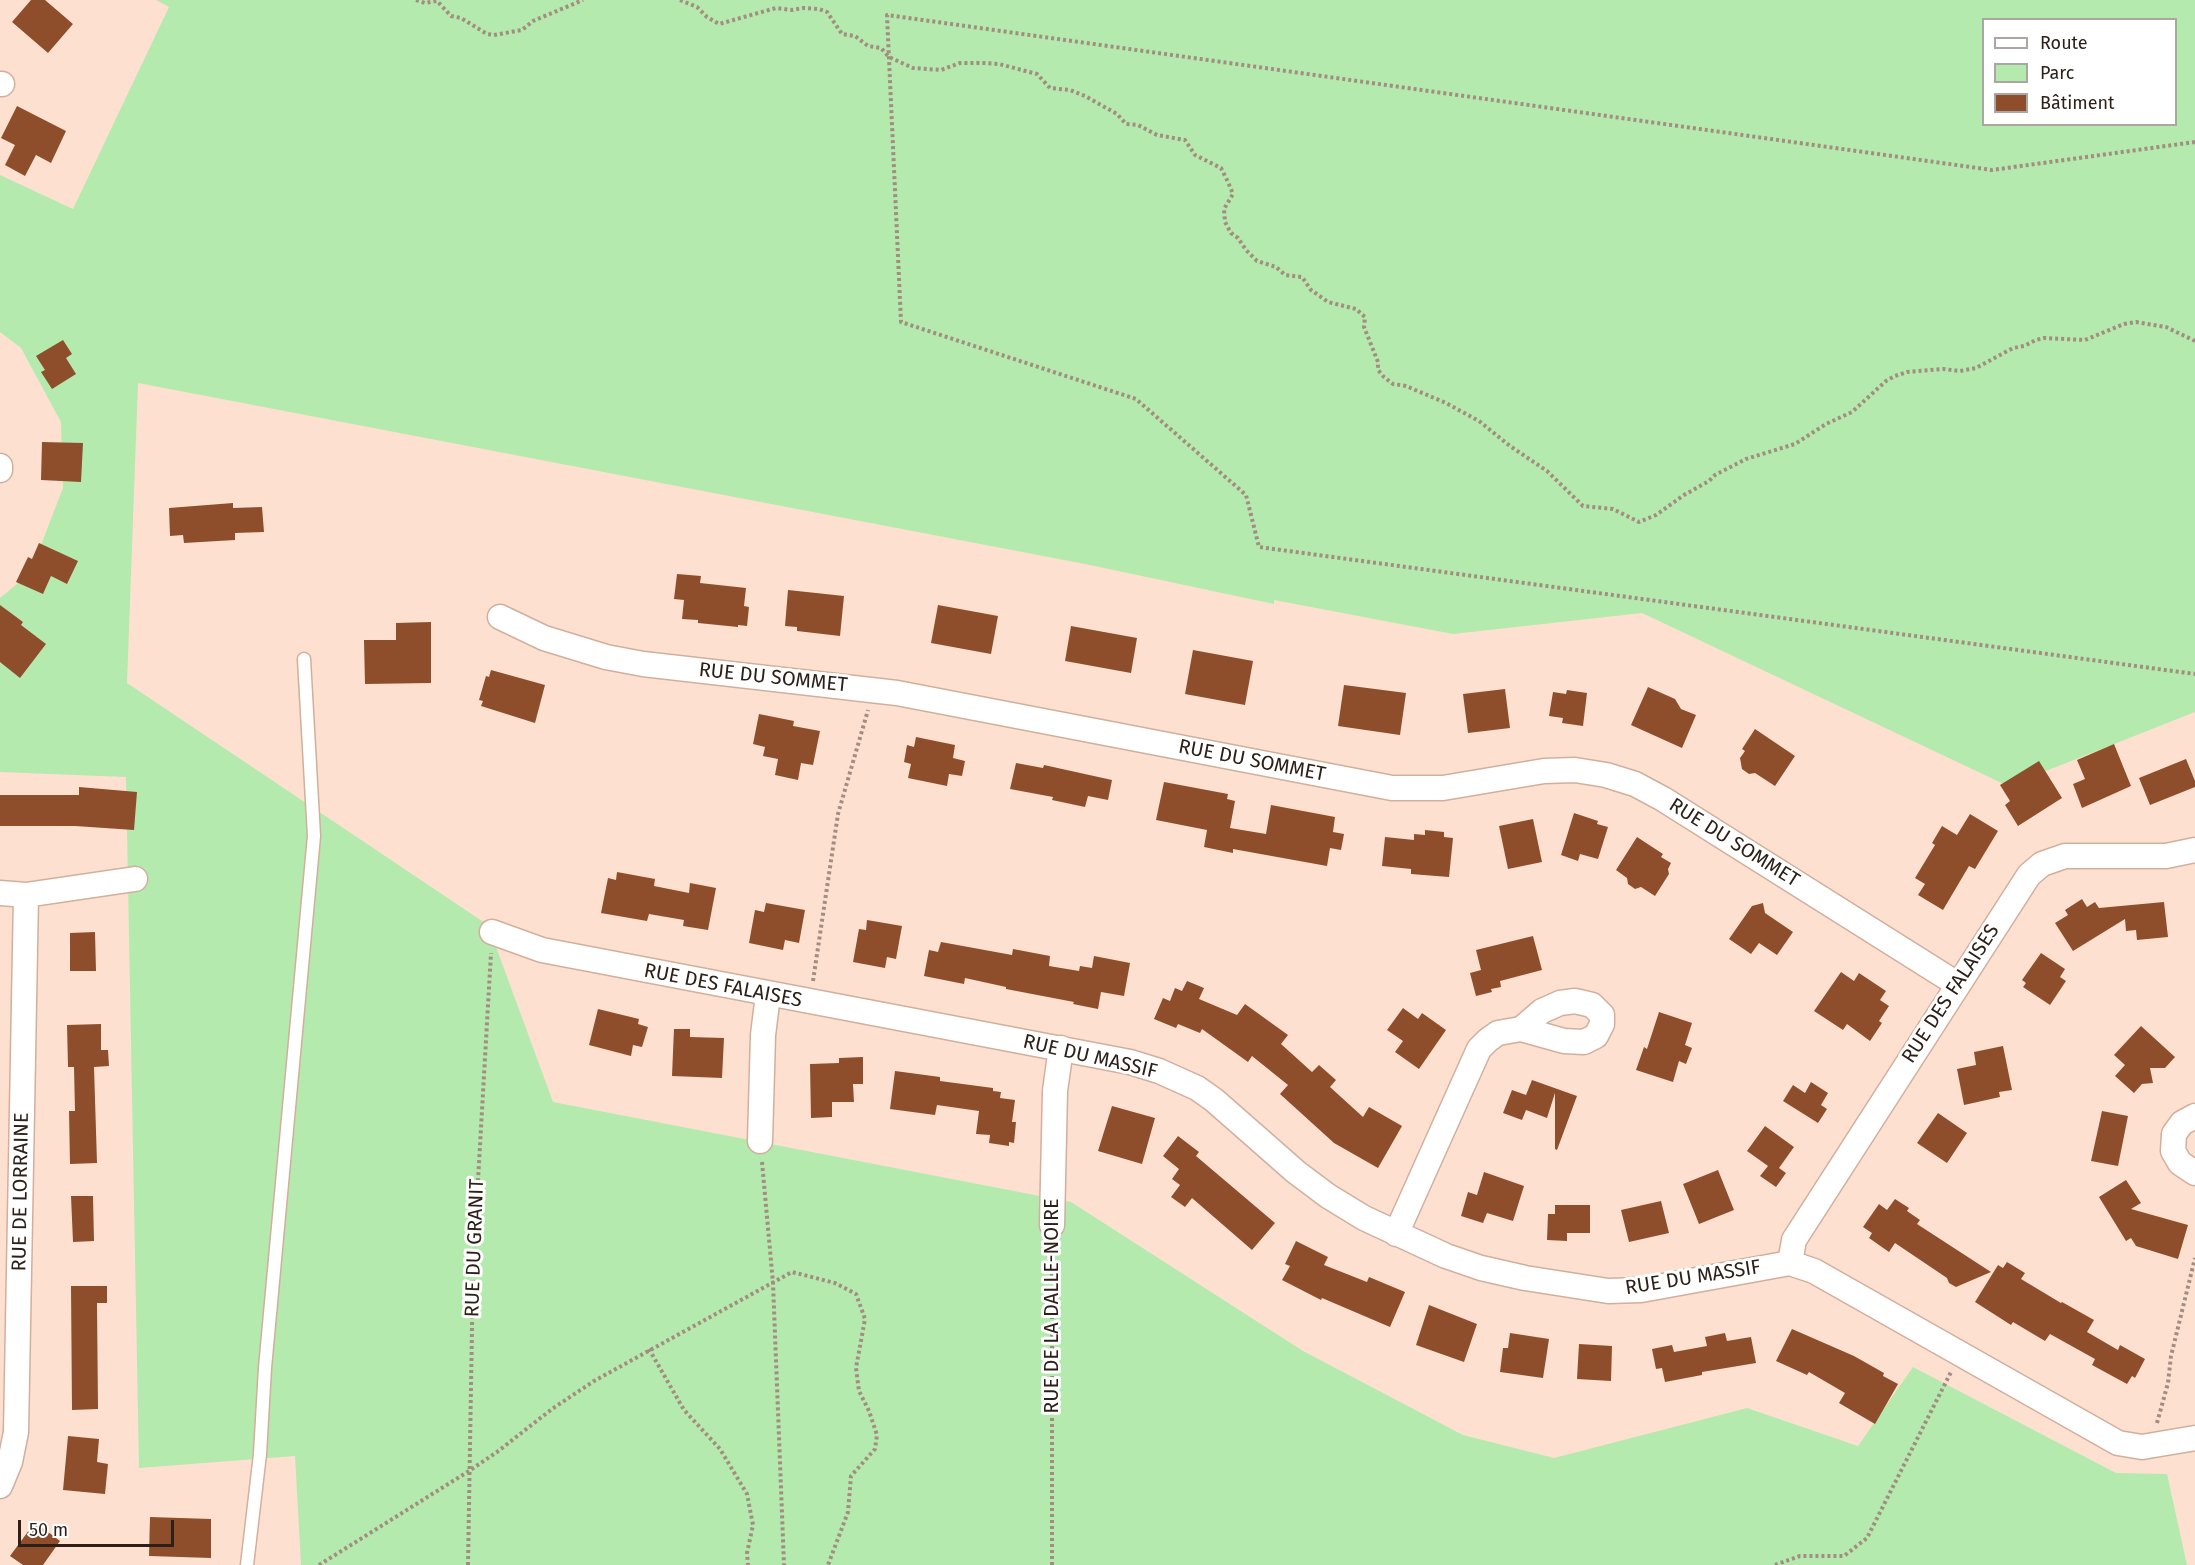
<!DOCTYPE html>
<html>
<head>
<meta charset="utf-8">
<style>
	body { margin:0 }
	#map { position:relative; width:2195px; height:1565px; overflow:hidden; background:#fee0d1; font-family:"Fira Sans",sans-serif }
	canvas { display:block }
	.legend { position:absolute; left:1982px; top:18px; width:195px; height:108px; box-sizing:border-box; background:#fff; border:2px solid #aba6a3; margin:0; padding:8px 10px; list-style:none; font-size:18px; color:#2d2019 }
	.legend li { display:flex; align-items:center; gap:12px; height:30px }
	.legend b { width:30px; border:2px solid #aba6a3 }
	.scale { position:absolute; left:18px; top:1520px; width:156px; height:27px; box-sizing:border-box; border:3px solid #2d2019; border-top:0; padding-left:8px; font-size:18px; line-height:21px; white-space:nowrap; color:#2d2019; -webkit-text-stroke:4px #fff; paint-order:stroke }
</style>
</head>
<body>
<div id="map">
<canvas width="2195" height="1565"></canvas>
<ul class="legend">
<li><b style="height:8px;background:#fff"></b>Route</li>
<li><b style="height:16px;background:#b4eaae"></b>Parc</li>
<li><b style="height:16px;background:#8e4e2b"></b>Bâtiment</li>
</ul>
<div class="scale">50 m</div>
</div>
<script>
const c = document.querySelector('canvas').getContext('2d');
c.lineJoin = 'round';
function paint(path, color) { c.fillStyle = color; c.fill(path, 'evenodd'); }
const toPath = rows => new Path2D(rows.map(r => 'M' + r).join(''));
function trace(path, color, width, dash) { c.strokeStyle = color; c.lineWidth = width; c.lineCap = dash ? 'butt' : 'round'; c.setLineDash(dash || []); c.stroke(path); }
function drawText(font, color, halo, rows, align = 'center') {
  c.font = font + ' "Fira Sans",sans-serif'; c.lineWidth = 6; c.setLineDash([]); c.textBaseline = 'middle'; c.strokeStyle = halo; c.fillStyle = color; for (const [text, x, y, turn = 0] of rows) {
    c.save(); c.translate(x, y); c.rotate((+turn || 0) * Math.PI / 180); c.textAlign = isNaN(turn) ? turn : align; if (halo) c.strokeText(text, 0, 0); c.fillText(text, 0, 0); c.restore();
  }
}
paint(toPath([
	[156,0,2195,0,2195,712,2008,786,1642,613,1453,634,1274,600,1274,604,1085,564,138,383,127,683,488,925,553,1102,1071,1202,1303,1351,1463,1435,1554,1458,1747,1408,1858,1446,1913,1367,2116,1473,2167,1474,2187,1565,301,1565,295,1456,139,1468,126,777,0,772,0,598,30,573,63,488,61,422,21,348,0,332,0,175,73,209,169,7],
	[1984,20,2176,20,2176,124,1984,124]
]), '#b4eaae');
paint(toPath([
	[31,0,45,0,73,24,48,53,12,22],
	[17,106,66,131,51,163,36,155,25,176,5,165,15,145,1,138],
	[63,340,72,354,66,358,76,374,52,389,41,372,45,370,36,356],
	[42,442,83,443,81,482,41,480],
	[233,503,233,508,262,507,264,532,235,533,235,540,184,543,183,535,170,536,169,508],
	[39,543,78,561,67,584,51,576,43,594,16,582,28,557,32,559],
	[677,574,701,576,700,583,746,588,744,606,749,607,747,626,738,625,738,627,698,623,698,620,682,619,684,600,674,599],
	[788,590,844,596,840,636,797,631,797,627,785,626],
	[0,605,23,622,21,625,46,644,20,678,0,662],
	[938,605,998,616,991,654,931,643],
	[431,622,431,683,365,684,364,640,396,640,396,623],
	[1071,626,1137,638,1131,673,1065,661],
	[1193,650,1253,661,1245,705,1185,694],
	[491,670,545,685,535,723,481,706,483,701,479,700,486,676,489,677],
	[1344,685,1406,693,1400,735,1338,726],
	[1648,687,1675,699,1681,709,1696,715,1682,748,1631,725],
	[1505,689,1510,728,1468,733,1463,694],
	[1567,690,1587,693,1583,726,1562,723,1563,718,1549,716,1553,692,1566,694],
	[759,714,794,721,793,726,820,731,813,765,801,763,798,780,775,775,778,759,763,756,765,747,753,744],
	[1755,729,1795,756,1775,786,1755,773,1749,774,1742,769,1740,758,1745,751,1742,749],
	[916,737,955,745,953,758,965,761,962,776,949,774,947,786,908,778,911,764,904,762,907,745,914,747],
	[2114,744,2131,786,2082,808,2073,784,2085,779,2077,760],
	[2186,759,2195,781,2195,787,2150,805,2139,778],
	[2039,761,2062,798,2018,826,2005,805,2010,801,2000,785],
	[1016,763,1043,768,1044,765,1112,780,1108,800,1088,796,1085,807,1052,800,1053,797,1010,789],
	[1164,782,1228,794,1227,799,1235,801,1230,828,1266,834,1271,805,1335,817,1333,832,1344,834,1341,850,1330,848,1327,866,1233,849,1233,853,1204,847,1207,830,1156,820],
	[79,787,137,792,134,830,75,826,0,826,0,795,79,795],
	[1574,813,1598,821,1597,824,1608,827,1598,859,1580,854,1578,861,1561,855],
	[1970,814,1998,831,1975,869,1969,866,1943,910,1918,895,1925,884,1915,878,1935,845,1932,843,1942,826,1957,835],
	[1533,819,1542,862,1508,869,1499,826],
	[1425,830,1444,832,1444,837,1453,838,1449,877,1411,874,1411,869,1382,866,1385,837,1414,840,1414,834,1425,835],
	[1637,837,1663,854,1661,857,1671,863,1668,869,1669,874,1655,896,1641,887,1635,889,1628,884,1627,878,1616,870],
	[617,872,655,879,654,886,689,893,690,883,716,888,708,930,683,926,684,920,649,914,647,921,601,913,608,878,616,880],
	[2082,899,2087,907,2095,902,2099,908,2164,902,2168,937,2137,940,2136,930,2126,931,2125,919,2073,951,2055,923,2068,915,2065,910],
	[766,903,805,910,799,943,785,940,783,950,749,943,755,910,764,912],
	[1763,903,1765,913,1793,932,1777,955,1759,943,1751,954,1729,939,1752,906],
	[867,920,902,926,896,959,887,957,885,968,853,962,859,929,866,930],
	[95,932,96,971,70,971,70,933],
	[1533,936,1542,970,1500,981,1501,987,1491,989,1492,992,1476,996,1470,973,1481,970,1476,950],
	[941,942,1012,955,1013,949,1050,956,1049,966,1079,971,1080,966,1092,968,1094,956,1130,963,1124,996,1101,992,1098,1009,1073,1004,1074,1002,1006,989,1006,987,965,978,964,984,924,976,929,950,938,952],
	[2041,953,2065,969,2060,977,2066,981,2050,1005,2023,987,2026,983,2022,980],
	[1841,972,1854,981,1859,973,1886,991,1880,1000,1889,1006,1879,1021,1882,1023,1870,1041,1847,1024,1843,1030,1814,1011],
	[1187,981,1204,988,1199,999,1237,1015,1245,1004,1288,1035,1281,1044,1312,1072,1319,1065,1336,1080,1330,1087,1363,1117,1369,1107,1402,1126,1378,1168,1334,1143,1280,1094,1288,1085,1252,1056,1248,1062,1202,1029,1200,1033,1178,1024,1176,1028,1154,1019,1163,998,1170,1001,1175,988,1182,991],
	[1403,1008,1418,1019,1422,1013,1446,1030,1419,1069,1395,1052,1403,1041,1387,1030],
	[598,1009,639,1019,638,1024,648,1027,642,1047,633,1045,631,1056,589,1045],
	[1659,1012,1692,1023,1685,1045,1692,1048,1686,1064,1679,1061,1673,1082,1636,1070,1644,1047,1647,1049],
	[101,1024,101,1050,108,1050,109,1066,94,1067,97,1163,70,1164,69,1111,75,1111,74,1067,68,1067,67,1025],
	[2141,1026,2175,1057,2165,1068,2150,1068,2153,1083,2142,1084,2134,1093,2115,1076,2125,1065,2114,1055],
	[674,1029,690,1029,690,1037,724,1038,722,1078,672,1076],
	[2003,1046,2012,1090,1999,1092,2000,1097,1964,1105,1957,1069,1976,1065,1974,1052],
	[863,1057,863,1084,853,1084,854,1102,832,1102,832,1117,811,1118,810,1064,839,1063,839,1058],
	[895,1071,940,1077,940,1081,993,1088,993,1091,1001,1092,1000,1098,1015,1100,1012,1122,1016,1122,1014,1143,1009,1142,1009,1146,989,1143,990,1135,976,1134,979,1111,937,1105,935,1115,890,1109],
	[1532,1080,1577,1096,1557,1150,1555,1149,1555,1093,1547,1118,1526,1110,1522,1120,1503,1113,1512,1090,1526,1095],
	[1811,1082,1828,1093,1821,1105,1827,1109,1818,1123,1783,1101,1793,1085,1805,1093],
	[1112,1106,1155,1118,1142,1164,1098,1151],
	[2102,1111,2128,1116,2118,1166,2091,1161],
	[1938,1113,1967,1133,1947,1163,1917,1143],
	[1765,1126,1794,1147,1779,1168,1786,1173,1776,1187,1760,1176,1768,1166,1747,1151],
	[1178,1136,1199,1152,1196,1156,1275,1223,1252,1250,1192,1198,1185,1207,1171,1197,1180,1185,1172,1179,1179,1169,1163,1156],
	[1718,1170,1734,1210,1699,1224,1683,1184],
	[1484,1172,1524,1186,1513,1221,1487,1213,1483,1223,1461,1216,1468,1192,1477,1195],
	[2126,1180,2141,1203,2131,1209,2188,1225,2178,1259,2136,1246,2131,1238,2126,1241,2099,1197],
	[71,1196,93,1196,94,1241,73,1242],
	[1895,1199,1909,1208,1907,1211,1920,1220,1917,1224,1991,1272,1956,1287,1949,1283,1947,1278,1895,1243,1889,1252,1869,1238,1872,1233,1863,1227,1879,1204,1887,1210],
	[1661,1201,1669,1233,1629,1242,1621,1210],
	[1555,1205,1590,1205,1590,1233,1567,1233,1567,1241,1547,1240,1548,1214,1555,1214],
	[1296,1241,1328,1257,1324,1265,1367,1282,1369,1277,1405,1292,1390,1327,1322,1298,1321,1300,1282,1280,1290,1266,1285,1264],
	[2007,1262,2025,1273,2021,1279,2061,1303,2062,1302,2094,1320,2087,1332,2118,1350,2120,1345,2145,1359,2135,1378,2132,1376,2127,1384,2092,1365,2095,1359,2050,1334,2045,1341,2013,1322,2011,1325,1975,1302,1998,1265,2003,1268],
	[71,1286,107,1286,107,1303,97,1303,98,1409,72,1410],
	[1429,1305,1477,1324,1464,1362,1416,1345],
	[1792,1329,1854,1356,1884,1373,1883,1376,1898,1384,1875,1424,1839,1403,1845,1393,1809,1372,1807,1375,1776,1361],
	[1510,1333,1549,1339,1543,1378,1500,1372,1503,1348,1508,1348],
	[1725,1333,1727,1341,1751,1337,1756,1363,1702,1372,1702,1375,1665,1382,1662,1368,1656,1369,1652,1349,1672,1345,1674,1352,1707,1346,1705,1337],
	[1579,1344,1612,1346,1611,1381,1577,1379],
	[68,1436,99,1439,97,1462,108,1464,105,1494,63,1490],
	[150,1517,211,1519,211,1558,149,1556],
	[35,1522,60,1541,43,1565,23,1565,10,1556]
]), '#8e4e2b');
const service = toPath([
	[247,1565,260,1454,265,1368,314,836,304,659]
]);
const minor = toPath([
	[0,84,2,84],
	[0,466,0,470],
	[500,617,544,638,606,657,643,664,897,693,1392,788,1443,788,1544,771,1575,770,1606,775,1635,784,1663,799,1957,984],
	[0,893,26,895,135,879],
	[492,932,542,950,1130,1062,1159,1071,1197,1088,1214,1100,1296,1172,1328,1196,1364,1218,1446,1256,1481,1268,1525,1278,1608,1291,1641,1290,1790,1263,1814,1271,2118,1443,2142,1447,2195,1438],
	[1575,1001,1592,1005,1602,1015,1602,1024,1596,1036,1584,1042,1564,1041,1521,1029,1542,1011,1560,1003,1575,1001],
	[2195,1116,2182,1123,2174,1134,2173,1151,2180,1163,2195,1173],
	[760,1141,763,1035,768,995],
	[1052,1225,1055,1091,1061,1048],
	[1396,1234,1479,1049,1488,1040,1498,1033,1521,1029],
	[1790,1263,1794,1240,2029,875,2042,864,2065,856,2166,856,2195,850],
	[0,1486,10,1462,16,1432,26,895]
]);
trace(service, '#d2af9d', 15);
trace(minor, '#d2af9d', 27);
trace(toPath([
	[416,0,425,3,437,1,451,16,461,18,487,34,494,35,522,30,533,21,583,0],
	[680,0,697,7,707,17,719,24,776,8,792,10,804,8,819,9,827,12,842,34,855,36,868,46,881,48,889,57,913,68,941,70,960,63,984,63,999,64,1037,74,1050,88,1070,90,1085,96,1117,114,1126,124,1138,125,1157,135,1185,140,1195,155,1221,168,1228,182,1233,194,1224,209,1225,222,1231,233,1238,238,1246,250,1257,261,1276,267,1285,275,1302,277,1311,290,1328,302,1356,309,1365,317,1364,327,1378,362,1378,370,1384,377,1393,384,1406,386,1446,403,1479,421,1510,446,1547,471,1583,506,1613,509,1639,522,1656,515,1684,495,1709,481,1715,475,1746,459,1795,444,1826,424,1852,412,1886,381,1895,376,1907,372,1943,369,1960,371,1976,368,2013,348,2024,346,2036,340,2044,338,2085,340,2124,324,2136,322,2166,327,2195,341],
	[2195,142,1992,170,887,15,901,322,1136,399,1246,495,1259,547,2195,674],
	[813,981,838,814,868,710],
	[762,1162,773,1283,784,1565],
	[649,1349,684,1410,720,1449,747,1494,753,1525,747,1553,748,1565],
	[2157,1423,2168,1383,2171,1356,2195,1258],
	[319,1565,469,1471,497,1452,552,1409,594,1381,792,1272,835,1283,856,1294,865,1319,856,1368,859,1391,869,1411,877,1435,875,1449,851,1476,848,1512,828,1565],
	[468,1565,473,1268,491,953],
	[1052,1565,1052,1245],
	[1775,1565,1800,1556,1844,1556,1867,1538,1951,1372]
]), '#a38d81', 4, [3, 3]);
trace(service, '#fff', 12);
trace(minor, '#fff', 24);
drawText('20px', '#2d2019', '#fff', [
	["RUE DU SOMMET",773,678,6],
	["RUE DU SOMMET",1252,761,11],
	["RUE DU SOMMET",1734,843,32],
	["RUE DES FALAISES",723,986,11],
	["RUE DES FALAISES",1951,994,-57],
	["RUE DU MASSIF",1090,1057,13],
	["RUE DE LORRAINE",21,1192,-89],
	["RUE DU GRANIT",475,1248,-88],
	["RUE DU MASSIF",1693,1278,-9],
	["RUE DE LA DALLE-NOIRE",1052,1306,-90]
]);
</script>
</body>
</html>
